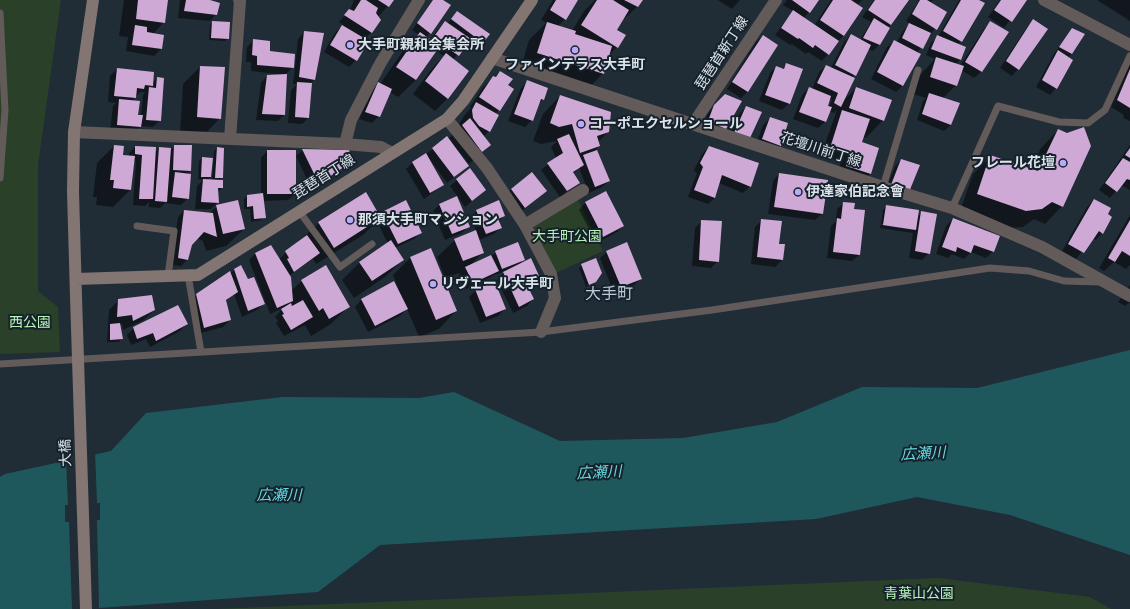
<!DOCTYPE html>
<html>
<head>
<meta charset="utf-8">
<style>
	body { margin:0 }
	canvas { display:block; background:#202c36 }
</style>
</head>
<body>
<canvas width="1130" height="609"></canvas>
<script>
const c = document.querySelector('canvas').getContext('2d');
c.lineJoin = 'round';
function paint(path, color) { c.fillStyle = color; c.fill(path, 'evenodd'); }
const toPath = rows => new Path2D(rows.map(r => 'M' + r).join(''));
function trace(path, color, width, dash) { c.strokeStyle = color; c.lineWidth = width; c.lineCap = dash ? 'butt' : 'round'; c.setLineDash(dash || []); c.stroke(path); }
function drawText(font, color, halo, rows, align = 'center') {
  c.font = font + ' Figtree,"Noto Sans JP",sans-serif'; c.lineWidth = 4; c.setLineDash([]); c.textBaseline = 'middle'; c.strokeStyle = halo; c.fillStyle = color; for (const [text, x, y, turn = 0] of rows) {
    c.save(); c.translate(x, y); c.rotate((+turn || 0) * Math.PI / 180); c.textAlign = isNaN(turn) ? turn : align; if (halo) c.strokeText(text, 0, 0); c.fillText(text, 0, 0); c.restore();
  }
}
paint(toPath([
	[0,0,61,0,38,165,38,291,58,307,60,352,0,354],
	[578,200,603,251,556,273,534,227],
	[938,578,1090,597,1111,609,216,609]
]), '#2a4029');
paint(toPath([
	[1130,350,1130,555,1010,515,917,497,816,519,380,545,318,592,85,609,0,609,0,477,5,474,111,451,146,413,283,397,419,398,454,392,560,441,683,438,777,422,862,387,977,388]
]), '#1e585c');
paint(toPath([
	[95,452,97,503,100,503,100,520,97,520,99,609,72,609,69,522,65,522,65,505,68,505,66,459]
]), '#202c36');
paint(toPath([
	[124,0,167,0,164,22,153,34,163,36,161,49,154,56,126,51,128,37,119,36],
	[180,0,209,0,216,14,210,21,178,18],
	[354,0,393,0,378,17,372,32,364,39,356,60,349,67,324,52,335,33,343,25,339,22,350,10],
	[433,0,441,0,430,33,426,37,430,41,438,29,445,23,447,24,457,12,483,42,476,49,467,42,453,60,448,98,435,111,413,94,433,67,444,56,436,51,416,80,398,97,390,92,379,116,372,123,359,119,372,90,378,84,380,84,403,51,419,35,412,30],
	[553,0,577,0,565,19,558,26,572,31,584,11,595,0,641,0,637,7,624,19,623,19,616,30,617,47,608,56,603,73,586,91,520,71,529,40,546,23,541,20],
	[718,0,740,0,732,9],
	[787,0,818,0,804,18,814,26,831,0,862,0,857,5,862,8,843,36,822,61,808,52,806,54,792,44,790,45,775,35,793,11,783,5],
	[874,0,908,0,888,28,889,29,879,45,873,51,868,49,852,78,843,101,856,88,883,120,866,138,863,137,861,143,878,148,870,174,860,184,836,176,841,162,821,155,837,110,834,113,829,111,825,122,818,128,793,119,802,95,809,88,812,89,819,72,826,66,831,68,844,42,851,35,860,40,871,22,862,17],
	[829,98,832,100,829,107,826,106],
	[917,0,933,0,930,3,946,13,917,53,919,54,902,86,896,92,871,79,887,47,894,41,897,42,903,31,910,24,906,21,919,1],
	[959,0,977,0,961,41,958,45,965,48,960,60,955,64,960,66,984,29,990,22,1007,32,981,72,974,78,961,70,956,85,943,98,951,125,944,131,917,120,923,101,926,98,913,94,919,76,935,59,926,55,931,43,938,37],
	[1000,0,1025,1,1004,28,988,17],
	[1097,0,1130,0,1130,21],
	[1033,20,1018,69,1012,76,1000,68,1027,27],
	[213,22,228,38,225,41,209,40,210,25],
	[1072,29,1072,54,1068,58,1056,88,1050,95,1036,87,1054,54],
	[304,32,314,80,310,84,308,118,302,124,288,123,291,90,297,84,293,84,298,39],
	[763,36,777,45,747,92,741,98,727,89,756,42],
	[254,40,269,52,293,67,285,75,251,71,251,62,246,62,247,47],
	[1130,63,1130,121,1123,118,1124,115,1111,107],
	[787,64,789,103,782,110,759,101,770,73,776,67,782,69],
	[200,67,220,118,203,136,180,134,183,84],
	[117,69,152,83,157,78,160,120,153,127,141,126,134,133,110,131,113,106,116,103,108,102,110,76],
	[140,92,145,92,143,95,141,116,137,115,132,101],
	[500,72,507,86,499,110,495,114,489,131,483,137,490,145,469,164,458,150,457,151,468,165,447,183,431,161,430,162,443,185,424,199,406,169,412,163,448,139,460,128,459,124,464,116,471,108,470,107,483,87],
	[267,76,284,115,278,121,256,120,261,83],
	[527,82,543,99,537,105,532,120,525,127,508,121,521,88],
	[560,96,608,132,598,142,599,146,596,149,609,181,602,187,589,193,579,168,573,174,579,182,560,197,541,170,556,158,551,147,557,141,541,144,533,141,543,114],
	[725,96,726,129,702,128,708,113],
	[746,107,743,145,728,139,740,113],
	[770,118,780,145,774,152,756,145,763,125],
	[1058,130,1062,206,1045,224,1034,219,1023,227,1008,228,960,211,973,174,991,156,1030,170,1041,148],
	[1130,145,1130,190,1121,185,1110,198,1099,190],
	[114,146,122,156,129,157,129,153,135,147,154,153,159,148,171,149,175,146,190,171,186,175,188,198,181,205,166,203,166,202,160,208,149,207,149,202,145,206,133,205,136,161,133,161,130,190,113,207,96,205,97,197,93,197,97,163],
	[709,147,750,186,743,193,719,183,715,198,708,204,688,197,697,173,694,170,702,154],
	[217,148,222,178,219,181,222,181,222,188,217,193,218,202,211,209,195,209,197,186,203,180,198,179,199,161,202,158,211,177,207,180,212,180,214,151],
	[303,150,353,160,312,190,296,156],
	[267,151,295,194,288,200,263,201,264,217,261,220,251,222,250,209,244,209,244,199,247,196,261,194,261,158],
	[901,160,909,191,885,192,895,166],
	[470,169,485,190,465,207,450,186],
	[779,174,822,214,815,220,768,214,773,181],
	[511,189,546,191,518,214,505,196],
	[605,192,623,226,617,232,597,243,579,210,585,203],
	[1094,200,1106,215,1102,233,1096,240,1093,238,1076,259,1062,251,1087,207],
	[844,203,853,210,859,255,852,261,827,258,831,226,836,221,837,209],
	[440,204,468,227,462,233,445,240,433,211],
	[217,206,244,229,226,246,206,251,203,241,197,238,191,244,188,259,181,266,171,265,178,217,184,211,209,214],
	[886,206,917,217,922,212,929,253,922,260,909,258,913,233,880,228,880,225,913,230,913,228,881,224,883,210],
	[477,211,504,216,498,222,500,228,494,234,479,240,483,252,471,265,517,243,523,260,518,266,539,278,528,287,533,299,527,306,513,313,497,280,505,271,495,275,495,274,491,277,466,289,459,273,445,278,437,257,455,240,476,231,470,217],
	[383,213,420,233,414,239,395,248,403,260,385,277,354,298,342,280,360,262,388,244,377,221,363,235,316,264,313,259,289,276,291,291,302,281,349,306,331,324,311,336,305,325,284,336,276,323,278,321,275,317,283,308,270,314,249,260,255,254,279,259,319,223,379,216],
	[1130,215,1130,265,1126,269,1114,262,1104,271,1099,268],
	[953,219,993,251,986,258,971,252,964,259,952,254,948,258,936,254,946,226],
	[762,220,778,245,784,245,782,260,775,267,751,264,755,227],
	[702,221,718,261,711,268,692,266,695,228],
	[430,249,456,311,439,329,419,337,407,309,400,316,368,332,355,307,361,300,393,283,398,292,399,291,393,275,410,258],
	[607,252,641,278,634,285,614,293,600,258],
	[582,265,596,281,586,287,579,268],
	[235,270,247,280,263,304,257,310,242,317,234,294,226,301,230,320,223,327,197,334,189,302,196,295],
	[1130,285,1130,302,1125,306,1118,302],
	[476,290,505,309,498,316,480,323,469,297],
	[119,300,154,310,144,320,123,330,122,324,120,325,122,338,119,342,107,342,109,310],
	[186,324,180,331,150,347,146,339,131,345,127,335,134,328]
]), '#0007');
paint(toPath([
	[138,0,168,0,165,23,136,19],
	[186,0,210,0,220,3,217,15,184,11],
	[361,0,366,0,378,8,376,13,381,20,372,33,344,15,349,9,354,11],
	[378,0,394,0,389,7],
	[433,0,443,0,451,5,431,34,417,23],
	[556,0,578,0,566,20,550,10],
	[597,0,613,0,629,10,617,30,626,35,618,48,581,25],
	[624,0,643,0,638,7],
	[792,0,819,0,810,13],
	[833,0,851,0,863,8,844,36,820,20],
	[875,0,909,0,891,25,868,10],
	[920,0,927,0,947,12,937,30,912,14],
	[961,0,979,0,985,3,962,42,943,31],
	[1001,0,1027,0,1012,22,994,10],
	[793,10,839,41,829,55,815,45,813,48,799,38,798,39,781,28],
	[457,11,490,34,483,43,451,19],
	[874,18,890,28,880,45,863,38],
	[1033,19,1048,29,1019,70,1006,61],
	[212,21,230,22,229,39,211,38],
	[445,21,471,39,459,56,433,38],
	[990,21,1009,32,982,72,965,62],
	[547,22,576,31,575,34,612,46,604,74,537,53],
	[909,23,931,33,923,49,902,38],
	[135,25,147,27,147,32,164,35,162,49,132,45],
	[342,25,369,41,357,61,330,45],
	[1072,28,1085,34,1072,54,1059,47],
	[304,31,324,33,315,80,299,77],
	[420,32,440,46,416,80,396,67],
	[851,34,871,45,856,76,835,65],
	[763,35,778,45,748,92,732,82],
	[937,35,966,47,961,60,931,49],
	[253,39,270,41,270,51,295,54,294,68,257,65,257,56,252,55],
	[894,40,921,54,903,86,877,72],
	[1058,50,1073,60,1057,89,1042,80],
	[446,53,469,71,448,99,425,81],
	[936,57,964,66,957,86,930,77],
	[786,63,803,69,790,104,765,95,776,66,784,69],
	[826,65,855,78,841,107,834,103,838,93,817,83],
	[200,66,225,67,221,119,197,117],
	[117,68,154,72,153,86,145,85,144,89,137,88,136,98,114,96],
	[1130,69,1130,108,1117,100],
	[500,71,513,79,508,85,514,89,500,111,479,97,493,76,496,77],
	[287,74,285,115,262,114,267,75],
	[157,77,164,78,161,121,146,120,149,87,156,88],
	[527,80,548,88,544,100,541,99,533,121,514,114],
	[297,82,312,83,309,118,295,117],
	[378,82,392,89,380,117,365,112],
	[809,87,831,96,828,106,832,107,826,122,799,112],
	[856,87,892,100,884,121,849,108],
	[929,93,960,103,951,125,922,114],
	[725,94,742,101,726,129,708,121,714,105],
	[560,95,611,112,609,132,597,136,600,146,580,153,572,124,559,127,550,123],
	[119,99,140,101,138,115,143,115,141,127,117,125],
	[476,102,499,115,490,132,479,126,473,118,472,110],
	[746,106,762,112,750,138,734,133],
	[842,110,870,119,862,142,879,148,871,174,846,166,850,152,831,145],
	[770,117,788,123,781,146,762,139],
	[470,118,491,145,482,152,462,125],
	[1084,127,1091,146,1063,207,1052,202,1042,209,1026,211,977,194,990,155,1038,171,1058,129,1067,133],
	[569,134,584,165,573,172,580,183,567,191,547,163,563,153,557,139],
	[447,136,469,166,454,177,432,148],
	[114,145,124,146,123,155,135,156,131,190,113,188,114,180,110,180],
	[174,145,192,145,191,171,173,170],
	[135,146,156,147,153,199,139,199,142,155,135,154],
	[709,146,759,163,751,187,722,175,715,198,694,190,703,167,700,163],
	[159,147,171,148,167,202,155,201],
	[217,147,224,148,223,178,215,178],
	[1130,148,1130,158,1125,155],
	[302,149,349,150,354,160,319,184],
	[267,150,296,150,296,194,267,194],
	[597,150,610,181,595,187,583,155],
	[426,153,444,185,430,193,412,162],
	[202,157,213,158,211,177,201,177],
	[1123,158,1130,162,1130,180,1127,179,1117,192,1105,183],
	[901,159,920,165,909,192,891,185],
	[470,168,486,190,472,201,456,179],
	[175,172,191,174,189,199,172,197],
	[532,172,547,191,525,208,511,189],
	[779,173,828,180,823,214,774,207],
	[203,179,223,180,223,188,218,188,219,203,201,202],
	[606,191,624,226,603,237,585,202],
	[366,192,381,218,334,248,318,222],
	[263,193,266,218,254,219,253,206,247,207,247,195],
	[457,196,470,227,452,234,439,204],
	[1094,199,1111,208,1108,214,1112,217,1103,234,1099,231,1084,253,1068,244],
	[238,200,245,229,223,234,216,205],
	[406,200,422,233,398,244,382,212],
	[499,200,505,216,498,219,502,228,486,234,476,210],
	[843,202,855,203,854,209,865,210,860,255,833,252,837,218,841,219],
	[886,205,919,210,916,230,883,225],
	[184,210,213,213,217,237,204,232,192,245,188,260,178,258],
	[921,211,937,214,930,254,915,251],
	[953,218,1000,236,994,252,974,245,971,253,957,247,956,252,942,247],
	[761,219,782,221,779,244,785,244,783,260,757,257],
	[701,220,722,221,719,262,699,260],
	[1130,220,1130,256,1122,251,1115,262,1108,258],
	[476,230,484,253,463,261,454,239],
	[307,235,320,253,294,272,287,259,289,258,285,251],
	[391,240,404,260,372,281,359,262],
	[518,242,525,260,502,269,495,251],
	[627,242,642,279,621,287,606,251],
	[271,245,291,277,293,301,277,308,255,253],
	[431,248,457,311,436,320,410,257],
	[491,255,499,271,473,283,465,267],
	[531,258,540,278,527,285,534,299,519,307,503,272],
	[596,258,602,273,596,282,589,285,581,264],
	[241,265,248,279,254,277,265,304,248,311,234,269],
	[326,265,350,307,329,319,323,308,319,311,301,280],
	[230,271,238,292,226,300,231,320,204,328,196,294],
	[394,281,408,309,375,326,361,299],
	[495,282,506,309,486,317,475,289],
	[152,295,155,310,133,321,132,315,117,317,118,299],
	[303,300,313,317,291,330,282,315,284,314,281,309,291,303,292,306],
	[178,305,188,324,156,341,153,333,137,339,133,327],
	[120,323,123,339,110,340,110,324]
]), '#cfa9d6');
trace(toPath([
	[0,13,5,110,0,178],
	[883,187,918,70],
	[952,208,998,106,1059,122,1088,123,1105,110,1130,56],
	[299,211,340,267,372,244],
	[137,226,174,231,168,276],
	[188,275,201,352],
	[0,364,541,332,712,310,990,268,1029,271,1064,281,1101,282]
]), '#635b59', 7);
trace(toPath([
	[1044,0,1130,45],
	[492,58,883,187,952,208,1042,247,1130,296],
	[447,119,487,168,525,225,551,274,555,298,541,332],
	[693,124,776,0],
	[74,132,345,144,381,147,392,153],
	[230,139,240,1,239,0],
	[345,144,351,120,380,64,419,0],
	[525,225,583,190]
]), '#635b59', 12);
trace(toPath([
	[76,279,198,275,447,119,463,101,532,0],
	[76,297,73,191,74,132,93,0]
]), '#827572', 12);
trace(toPath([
	[76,297,86,609]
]), '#827572', 12);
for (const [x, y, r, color] of [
	[350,45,4,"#b6abf8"],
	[575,50,4,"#b6abf8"],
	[581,124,4,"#b6abf8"],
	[1063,163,4,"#b6abf8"],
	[798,192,4,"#b6abf8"],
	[350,220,4,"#b6abf8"],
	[433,284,4,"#b6abf8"]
]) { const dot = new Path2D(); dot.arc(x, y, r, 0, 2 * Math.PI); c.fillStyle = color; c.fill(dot); trace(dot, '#16222b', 1.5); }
drawText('bold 14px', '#dce3ea', '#16222b', [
	["大手町親和会集会所",358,45],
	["ファインテラス大手町",575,65,"center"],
	["コーポエクセルショール",589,124],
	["フレール花壇",1055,163,"right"],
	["伊達家伯記念會",806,192],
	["那須大手町マンション",358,220],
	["リヴェール大手町",441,284]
], 'left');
drawText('14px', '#dce3ea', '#16222b', [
	["琵琶首新丁線",722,53,-57],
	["花壇川前丁線",821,150,18],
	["琵琶首丁線",324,177,-32],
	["大橋",66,453,-92]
]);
drawText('14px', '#b8f4b5', '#16222b', [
	["大手町公園",567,237],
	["西公園",30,323],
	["青葉山公園",919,594]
]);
drawText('italic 15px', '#65d7e0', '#16222b', [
	["広瀬川",923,454,-3],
	["広瀬川",599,473,-3],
	["広瀬川",279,496]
]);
drawText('16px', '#bac9d5', '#16222b', [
	["大手町",609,294]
]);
</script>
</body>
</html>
